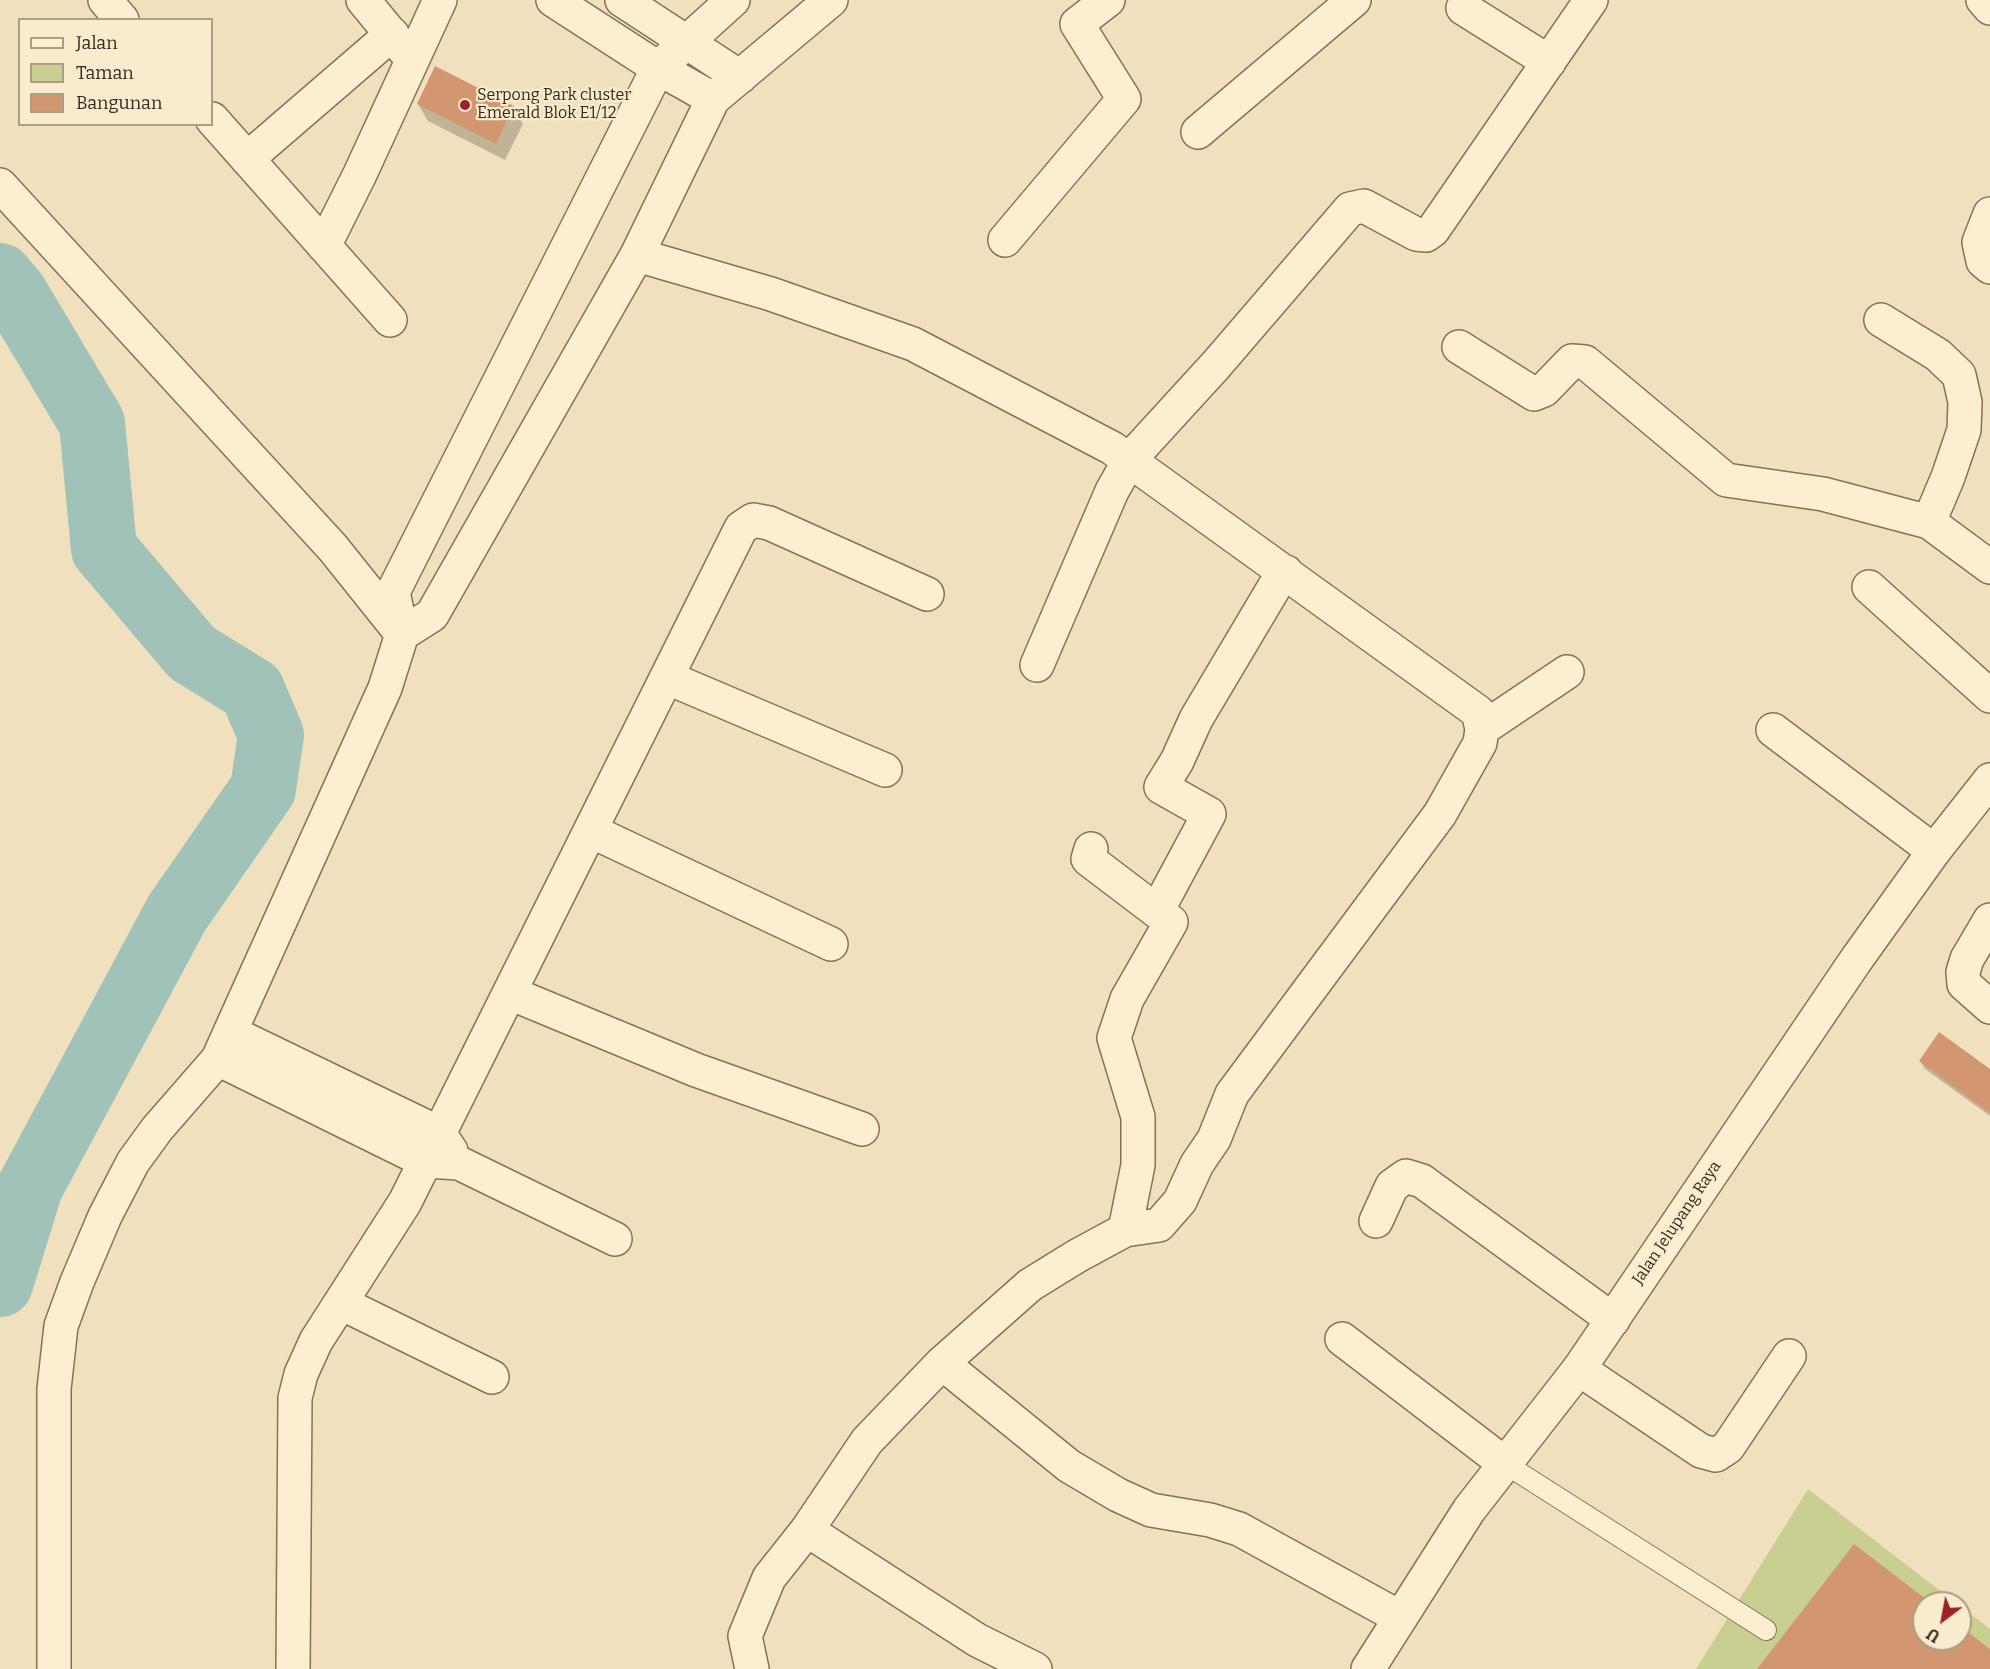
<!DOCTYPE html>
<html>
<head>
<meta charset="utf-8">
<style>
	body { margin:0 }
	#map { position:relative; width:1990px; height:1669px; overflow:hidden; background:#f1e0be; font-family:Bitter,serif }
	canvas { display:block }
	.legend { position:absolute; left:18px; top:18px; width:195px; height:108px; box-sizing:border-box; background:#f8ebce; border:2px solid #ab9d86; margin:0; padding:8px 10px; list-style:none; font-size:18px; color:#38281b }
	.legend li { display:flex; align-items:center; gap:12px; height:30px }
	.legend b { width:30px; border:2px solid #ab9d86 }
	.north { position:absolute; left:1912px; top:1591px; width:60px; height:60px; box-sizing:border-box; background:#f8ebce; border:2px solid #ab9d86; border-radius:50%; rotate:212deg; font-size:16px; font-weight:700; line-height:24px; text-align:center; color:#38281b }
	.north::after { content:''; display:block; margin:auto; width:21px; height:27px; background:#9d2125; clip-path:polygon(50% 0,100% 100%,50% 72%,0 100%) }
</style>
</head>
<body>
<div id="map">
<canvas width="1990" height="1669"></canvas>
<ul class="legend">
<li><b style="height:8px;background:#fbeed1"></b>Jalan</li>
<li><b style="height:16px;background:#c9cf91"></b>Taman</li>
<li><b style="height:16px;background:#d29771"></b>Bangunan</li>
</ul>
<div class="north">U</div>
</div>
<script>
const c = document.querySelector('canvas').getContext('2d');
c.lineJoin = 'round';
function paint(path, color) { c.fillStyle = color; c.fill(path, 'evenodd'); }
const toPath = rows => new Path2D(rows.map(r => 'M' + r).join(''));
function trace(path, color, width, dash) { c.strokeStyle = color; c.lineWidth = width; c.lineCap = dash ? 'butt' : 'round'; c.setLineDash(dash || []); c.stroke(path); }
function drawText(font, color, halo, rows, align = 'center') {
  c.font = font + ' Bitter,serif'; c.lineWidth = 4.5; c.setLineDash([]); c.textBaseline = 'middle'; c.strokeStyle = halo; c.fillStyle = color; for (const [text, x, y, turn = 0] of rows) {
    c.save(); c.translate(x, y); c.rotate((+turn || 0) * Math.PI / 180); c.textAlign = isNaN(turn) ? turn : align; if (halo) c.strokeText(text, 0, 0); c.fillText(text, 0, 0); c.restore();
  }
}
paint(toPath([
	[1808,1489,1956,1603,1924,1603,1924,1639,1960,1639,1960,1606,1990,1629,1990,1669,1696,1669]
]), '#c9cf91');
paint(toPath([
	[418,104,513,107,523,124,505,160,428,121],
	[1920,1061,1990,1071,1990,1116,1925,1069]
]), '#0003');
trace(toPath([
	[0,276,15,294,92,423,104,549,192,653,252,690,271,735,263,789,177,913,30,1187,0,1284]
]), '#a1c2b8', 66);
paint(toPath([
	[435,66,514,106,496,144,417,104],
	[1939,1032,1990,1069,1990,1113,1919,1061],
	[1854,1544,1931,1603,1924,1603,1924,1639,1960,1639,1960,1626,1990,1649,1990,1669,1757,1669]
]), '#d29771');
const service = toPath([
	[1504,1463,1766,1630]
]);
const minor = toPath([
	[105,0,122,20],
	[363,0,406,52],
	[553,0,658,68,713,99],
	[622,0,740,77],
	[1983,0,1990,8],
	[1463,8,1549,62],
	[212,119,390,320],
	[1198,132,1354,0],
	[247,159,392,34],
	[0,185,333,548,397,628],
	[1990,214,1979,242,1983,261,1990,267],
	[1005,240,1124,99,1077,24,1108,0],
	[324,246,360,174,440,0],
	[637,255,771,294,913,344,1112,448,1478,712,1482,729,1480,743,1440,814,1232,1094,1214,1139,1197,1164,1180,1201,1159,1225,1125,1230,1077,1256,1030,1285,942,1363,867,1441,807,1530,769,1578,745,1636,752,1669],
	[1881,320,1938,355,1959,375,1965,402,1964,430,1948,477,1929,522],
	[1459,347,1534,394,1544,390,1572,361,1585,362,1726,480,1823,494,1929,522,1990,567],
	[1869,587,1990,696],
	[402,634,432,615,637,255,713,99,831,0],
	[1037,665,1112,491,1130,459,1216,365,1350,209,1364,206,1416,234,1426,235,1433,230,1591,0],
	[668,678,885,770],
	[1482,729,1567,672],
	[1773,730,1934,851],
	[591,831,831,944],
	[1091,849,1088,859,1171,922,1127,999,1114,1038,1138,1117,1138,1165,1125,1230],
	[1157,911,1209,814,1161,787,1177,761,1196,719,1275,586,1286,572],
	[1990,920,1967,959,1963,972,1964,984,1990,1007],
	[510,993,696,1070,862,1129],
	[230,1032,439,1133,451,1151],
	[218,1059,425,1161,459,1163,615,1239],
	[1376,1221,1392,1186,1406,1176,1422,1181,1613,1320],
	[341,1303,492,1377],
	[1342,1339,1504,1463],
	[942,1363,1069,1466,1118,1495,1151,1510,1210,1520,1239,1529,1399,1617],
	[1579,1369,1701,1451,1716,1455,1728,1447,1789,1356],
	[807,1530,977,1640,1035,1669],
	[54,1669,54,1389,61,1326,77,1282,105,1216,133,1162,157,1129,218,1059,385,688,402,634,393,592,658,68,733,0],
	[293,1669,295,1398,301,1374,316,1341,405,1202,741,528,753,520,769,523,927,594]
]);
const tertiary = toPath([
	[1368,1669,1469,1510,1579,1369,1856,960,1934,851,1990,780]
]);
trace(service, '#8a7055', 22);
trace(minor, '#8a7055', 36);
trace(tertiary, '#8a7055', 36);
trace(service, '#fbeed1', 20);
trace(minor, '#fbeed1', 33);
trace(tertiary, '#fbeed1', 33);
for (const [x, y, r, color] of [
	[465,105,6,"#9d2125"]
]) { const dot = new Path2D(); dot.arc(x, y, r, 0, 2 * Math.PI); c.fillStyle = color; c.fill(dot); trace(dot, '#f8ebce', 2); }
drawText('16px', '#38281b', '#f8ebce', [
	["Serpong Park cluster",477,96],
	["Emerald Blok E1/12",477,114]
], 'left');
drawText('16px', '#38281b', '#f8ebce', [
	["Jalan Jelupang Raya",1677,1223,-56]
]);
</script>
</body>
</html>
